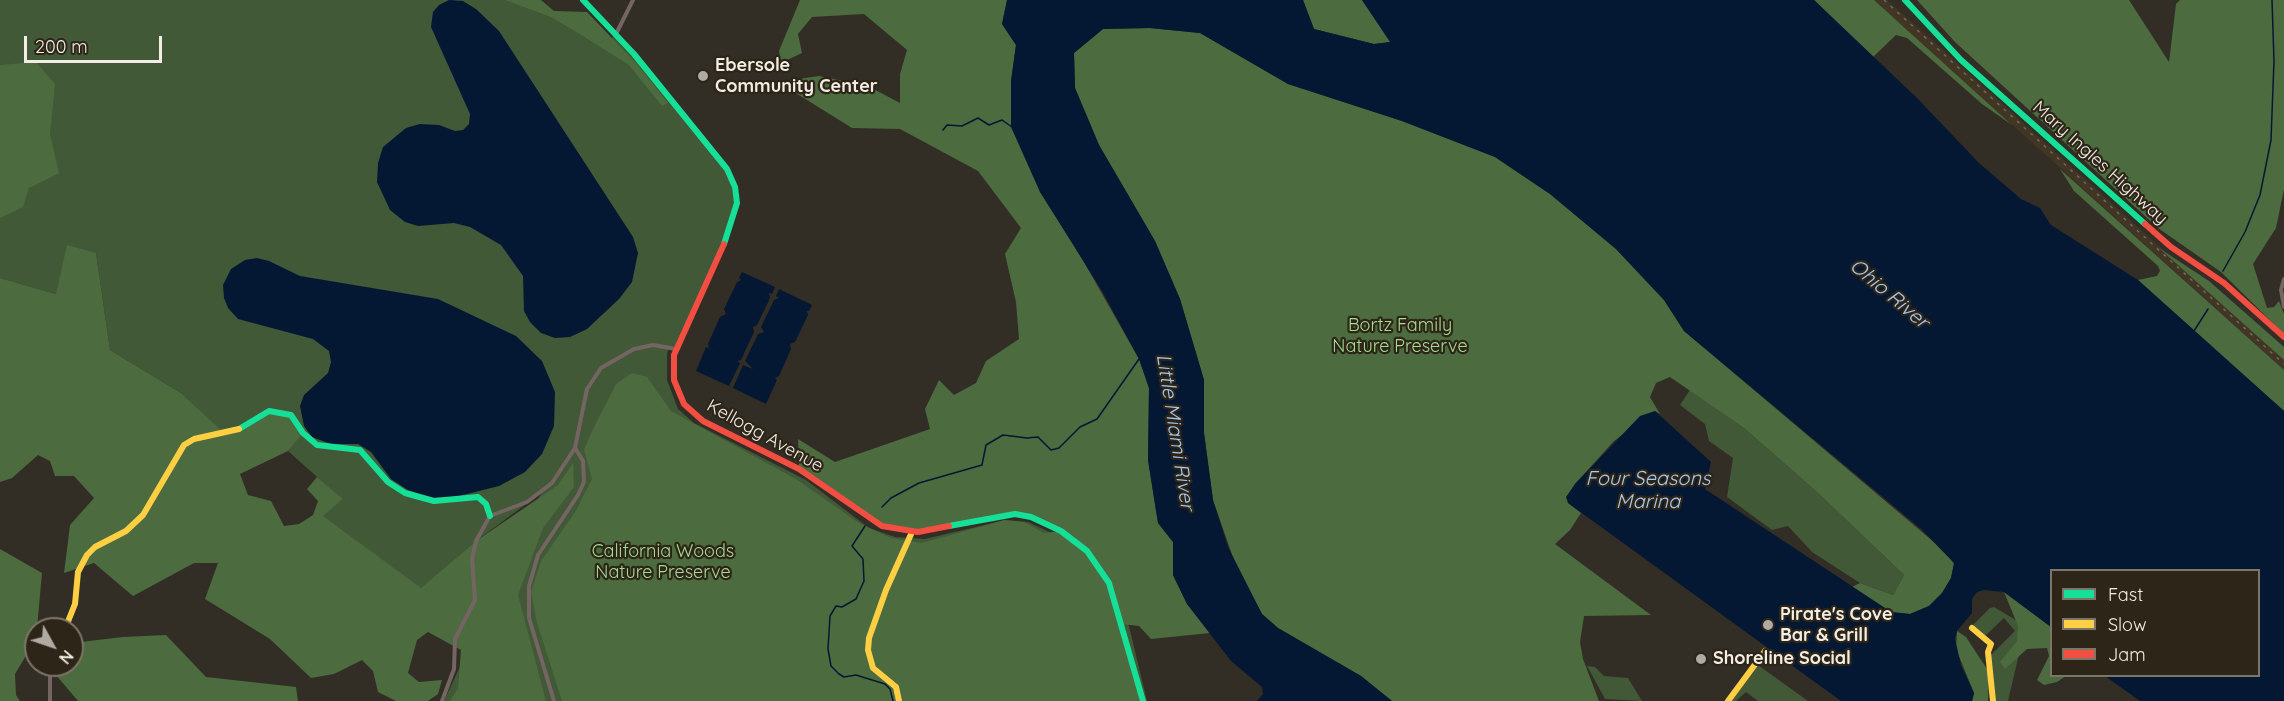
<!DOCTYPE html>
<html>
<head>
<meta charset="utf-8">
<style>
	body { margin:0 }
	#map { position:relative; width:2284px; height:701px; overflow:hidden; background:#322e26; font-family:Quicksand,sans-serif }
	canvas { display:block }
	.legend { position:absolute; left:2050px; top:569px; width:210px; height:108px; box-sizing:border-box; background:#2d2517; border:2px solid #7c7569; margin:0; padding:8px 10px; list-style:none; font-size:18px; color:#f3ede5 }
	.legend li { display:flex; align-items:center; gap:12px; height:30px }
	.legend b { width:30px; border:2px solid #7c7569 }
	.north { position:absolute; left:24px; top:617px; width:60px; height:60px; box-sizing:border-box; background:#2d2517; border:2px solid #7c7569; border-radius:50%; rotate:130deg; font-size:16px; font-weight:700; line-height:24px; text-align:center; color:#f3ede5 }
	.north::after { content:''; display:block; margin:auto; width:21px; height:27px; background:#afaaa2; clip-path:polygon(50% 0,100% 100%,50% 72%,0 100%) }
	.scale { position:absolute; left:24px; top:36px; width:138px; height:27px; box-sizing:border-box; border:3px solid #f3ede5; border-top:0; padding-left:8px; font-size:18px; line-height:21px; white-space:nowrap; color:#f3ede5; -webkit-text-stroke:4px #2d2517; paint-order:stroke }
</style>
</head>
<body>
<div id="map">
<canvas width="2284" height="701"></canvas>
<ul class="legend">
<li><b style="height:8px;background:#16e098"></b>Fast</li>
<li><b style="height:8px;background:#ffcf43"></b>Slow</li>
<li><b style="height:8px;background:#f24e42"></b>Jam</li>
</ul>
<div class="north">N</div>
<div class="scale">200 m</div>
</div>
<script>
const c = document.querySelector('canvas').getContext('2d');
c.lineJoin = 'round';
function paint(path, color) { c.fillStyle = color; c.fill(path, 'evenodd'); }
const toPath = rows => new Path2D(rows.map(r => 'M' + r).join(''));
function trace(path, color, width, dash) { c.strokeStyle = color; c.lineWidth = width; c.lineCap = dash ? 'butt' : 'round'; c.setLineDash(dash || []); c.stroke(path); }
function drawText(font, color, halo, rows, align = 'center') {
  c.font = font + ' Quicksand,sans-serif'; c.lineWidth = 4.5; c.setLineDash([]); c.textBaseline = 'middle'; c.strokeStyle = halo; c.fillStyle = color; for (const [text, x, y, turn = 0] of rows) {
    c.save(); c.translate(x, y); c.rotate((+turn || 0) * Math.PI / 180); c.textAlign = isNaN(turn) ? turn : align; if (halo) c.strokeText(text, 0, 0); c.fillText(text, 0, 0); c.restore();
  }
}
paint(toPath([
	[1874,0,1887,0,1950,56,2284,360,2284,370]
]), '#413623');
paint(toPath([
	[0,0,527,0,607,43,616,34,730,175,736,211,676,349,669,348,667,353,667,380,678,409,694,423,806,480,869,528,895,537,925,539,1006,520,1028,522,1062,538,1127,618,1147,701,444,701,541,493,476,541,421,589,322,516,342,499,288,451,302,433,224,434,181,393,110,350,96,253,56,294,0,278],
	[1690,390,1744,428,1818,493,1904,575,1893,595,1860,583,1812,552,1788,526,1772,530,1727,497,1733,458,1709,441,1705,424,1680,405],
	[1994,607,2019,622,2024,633,2008,701,1995,701,1990,656,2015,631,2004,618,1985,636,1972,626,1990,608],
	[1758,665,1808,701,1758,701,1746,692,1736,701,1731,701],
	[1587,666,1595,667,1604,676,1628,678,1642,701,1605,699]
]), '#415936');
paint(toPath([
	[505,0,541,0,554,11,587,12,636,63,668,103,662,106,629,65,578,33,551,17],
	[800,0,1007,0,1002,24,1016,45,1011,81,1040,192,1072,241,1139,359,1149,388,1148,460,1158,523,1173,542,1173,575,1187,604,1210,633,1151,639,1139,626,1122,624,1143,701,562,701,537,623,531,592,541,561,575,512,592,479,584,450,593,429,616,384,632,373,647,377,671,411,796,479,859,523,891,538,922,543,1004,520,1024,522,1044,533,1060,531,1024,515,931,531,882,526,799,469,798,439,835,462,930,429,925,409,939,380,954,395,976,383,986,361,1019,339,1016,302,1005,254,1021,228,978,171,900,129,852,128,778,82,819,76,868,86,900,103,900,74,907,50,864,14,812,17,798,34,802,53,781,63,779,51],
	[1303,0,1362,0,1391,42,1374,44,1314,29],
	[1814,0,1874,0,2012,125,1982,104,1907,38,1896,35,1873,57],
	[1917,0,2129,0,2169,62,2176,4,2180,0,2284,0,2284,189,2276,228,2253,264,2267,308,2274,307,2279,301,2284,314,2284,334,2221,272,2158,228,1955,42],
	[1150,28,1200,33,1288,84,1402,121,1495,157,1550,194,1616,249,1664,300,1684,331,1948,554,1954,564,1951,578,1942,593,1929,606,1910,614,1891,612,1852,587,1860,583,1893,595,1904,575,1818,493,1744,428,1670,377,1656,383,1650,397,1660,414,1655,411,1614,441,1575,484,1568,503,1581,513,1570,530,1555,544,1651,615,1584,616,1580,642,1583,659,1599,701,1392,701,1361,676,1278,628,1262,614,1236,566,1213,500,1204,433,1204,380,1180,299,1155,241,1099,145,1075,88,1074,53,1103,29],
	[36,62,55,84,50,134,59,173,29,188,23,207,0,218,0,65],
	[2060,169,2284,370,2284,411,2138,280,2157,276,2160,271,2158,266,2074,191],
	[67,245,96,253,110,350,181,393,224,433,235,431,263,413,286,413,303,433,288,451,240,474,248,495,271,501,284,526,299,524,313,515,318,501,307,489,317,477,343,499,323,516,421,588,476,541,558,485,573,463,574,487,543,528,518,595,546,701,450,701,458,688,461,650,428,632,417,640,408,673,419,682,442,680,438,694,428,701,396,701,378,692,373,671,362,660,334,674,311,678,270,639,205,599,218,563,194,563,133,596,94,563,64,573,70,525,94,498,74,476,55,476,50,461,38,455,12,478,0,482,0,278,56,294],
	[2159,248,2209,281,2284,347,2284,360],
	[0,549,42,573,36,639,15,674,16,695,20,701,0,701],
	[2004,592,2051,627,2052,676,2066,676,2057,682,2044,685,2037,680,2049,656,2047,648,2027,649,2005,669,2000,662,2017,641,2018,626],
	[1957,631,1966,637,1989,672,1988,701,1972,701,1974,693,1956,649],
	[166,635,206,677,296,687,298,701,78,701,56,675,60,665,72,665,72,643,123,637]
]), '#4c6b3f');
paint(toPath([
	[449,0,463,1,476,9,499,31,633,237,638,253,632,282,619,299,587,329,570,337,555,338,541,333,530,322,524,311,523,276,501,245,470,227,454,223,418,226,405,222,390,210,377,182,378,163,383,147,406,128,420,124,439,125,455,131,463,130,469,124,470,114,431,27,433,12,439,5],
	[1007,0,1303,0,1314,29,1374,44,1390,42,1362,0,1814,0,1917,98,1979,163,2021,199,2040,208,2051,225,2138,280,2284,411,2284,701,2140,701,2105,676,2258,676,2258,570,2052,570,2051,627,2004,592,1984,590,1977,592,1972,599,1972,613,1957,631,1955,639,1961,665,1974,693,1972,701,1841,701,1568,503,1566,497,1575,484,1640,416,1655,411,1711,462,1705,489,1891,612,1910,614,1929,606,1942,593,1951,578,1954,563,1921,529,1684,331,1664,300,1616,249,1550,194,1495,157,1402,121,1288,84,1200,33,1150,28,1103,29,1074,53,1075,88,1099,145,1155,241,1180,299,1204,380,1204,433,1213,500,1228,547,1262,614,1278,628,1361,676,1392,701,1257,701,1263,694,1262,687,1231,661,1187,604,1173,575,1173,542,1158,523,1148,460,1149,388,1139,359,1102,291,1040,192,1011,127,1011,81,1016,45,1002,24],
	[257,258,269,261,300,276,438,299,516,336,542,361,555,392,554,426,542,454,525,472,499,486,455,497,430,498,408,490,391,479,371,452,358,444,331,444,312,437,304,426,300,406,304,395,328,373,331,362,329,351,313,339,238,319,228,308,224,298,223,285,231,269,245,260],
	[742,272,775,287,772,294,769,293,770,298,757,325,753,327,754,332,741,360,737,361,740,363,729,386,696,371,706,347,720,353,709,348,708,344,720,317,726,314,724,309,737,282,741,280,739,278],
	[779,289,812,305,809,311,807,311,808,315,795,342,790,344,791,349,779,376,775,378,777,380,766,404,733,388,743,365,753,369,745,361,758,334,764,332,761,327,774,300,779,298,776,296]
]), '#041833');
trace(toPath([
	[943,130,947,125,962,126,978,118,989,125,1002,120,1012,127],
	[2223,271,2245,232,2260,195,2271,140,2274,61,2272,0],
	[2194,331,2208,309],
	[882,507,891,498,919,483,982,465,986,445,1003,435,1027,438,1038,437,1051,450,1059,448,1080,427,1097,419,1139,359],
	[865,526,852,546,863,559,864,581,856,599,842,607,836,606,830,616,828,649,831,666,839,674,844,677,856,675,885,684,890,689,893,701]
]), '#041833', 1.5);
trace(toPath([
	[616,34,633,0],
	[2284,279,2281,290,2284,307],
	[50,701,50,665],
	[442,701,454,669,455,639,475,600,472,559,476,541,490,516,527,502,552,483,575,448],
	[554,701,529,618,529,586,538,555,578,495,584,482,583,461,575,448,587,389,601,368,634,349,653,345,676,349]
]), '#746562', 4);
trace(toPath([
	[583,0,634,54,727,169,735,187,737,203,724,244],
	[1905,0,1961,60,2145,224],
	[239,429,269,411,291,415,303,433,317,445,360,450,388,482,405,493,434,501,478,497,486,504,490,516],
	[949,526,1015,514,1031,517,1061,531,1087,551,1109,583,1143,701]
]), '#16e098', 6);
trace(toPath([
	[1972,628,1991,644,1988,652,1993,701],
	[65,629,75,604,78,572,87,555,95,547,126,531,143,515,184,445,194,439,239,429],
	[899,701,896,687,873,668,868,650,869,638,886,590,912,532],
	[1728,701,1765,651]
]), '#ffcf43', 6);
trace(toPath([
	[2145,224,2171,247,2224,283,2284,337],
	[724,244,674,355,674,380,684,404,703,421,799,469,882,526,918,532,949,526]
]), '#f24e42', 6);
trace(toPath([
	[1884,0,2284,364]
]), '#706862', 1.5, [3, 6]);
for (const [x, y, r, color] of [
	[703,76,6,"#afaaa2"],
	[1768,625,6,"#afaaa2"],
	[1701,659,6,"#afaaa2"]
]) { const dot = new Path2D(); dot.arc(x, y, r, 0, 2 * Math.PI); c.fillStyle = color; c.fill(dot); trace(dot, '#2d2517', 2); }
drawText('bold 18px', '#f3ede5', '#2d2517', [
	["Ebersole",715,66],
	["Community Center",715,87],
	["Pirate's Cove",1780,615],
	["Bar & Grill",1780,636],
	["Shoreline Social",1713,659]
], 'left');
drawText('18px', '#f3ede5', '#2d2517', [
	["Mary Ingles Highway",2100,163,42],
	["Kellogg Avenue",765,436,29]
]);
drawText('18px', '#a5db92', '#2d2517', [
	["Bortz Family",1400,326],
	["Nature Preserve",1400,347],
	["California Woods",663,552],
	["Nature Preserve",663,573]
]);
drawText('italic 20px', '#a7c9f2', '#2d2517', [
	["Ohio River",1889,294,40],
	["Little Miami River",1175,432,81],
	["Four Seasons",1648,479],
	["Marina",1648,502]
]);
</script>
</body>
</html>
